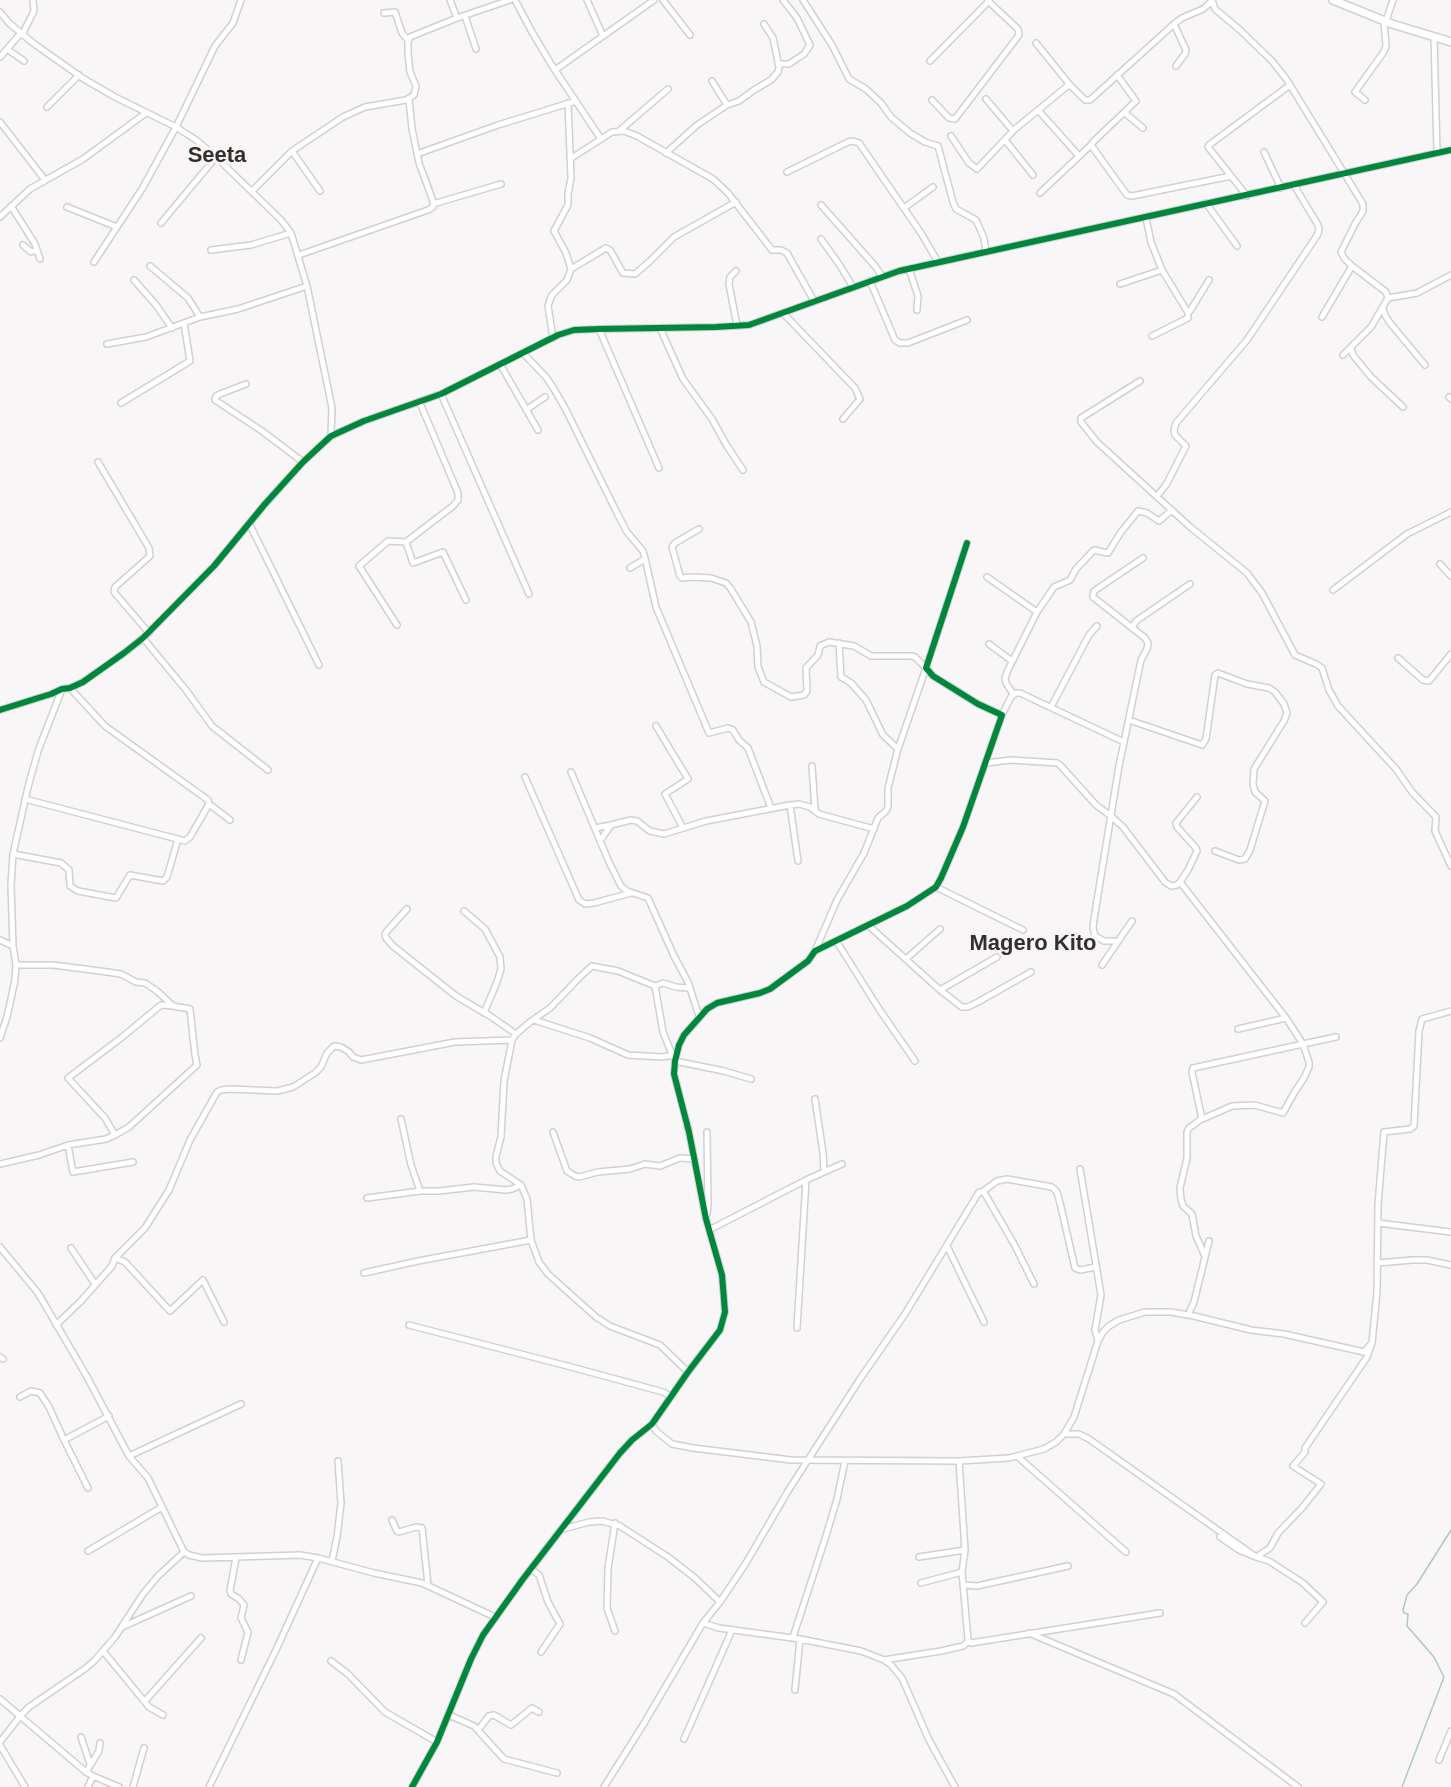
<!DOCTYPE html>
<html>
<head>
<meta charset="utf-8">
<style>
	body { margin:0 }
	canvas { display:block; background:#f8f6f6 }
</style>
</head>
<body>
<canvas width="1451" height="1787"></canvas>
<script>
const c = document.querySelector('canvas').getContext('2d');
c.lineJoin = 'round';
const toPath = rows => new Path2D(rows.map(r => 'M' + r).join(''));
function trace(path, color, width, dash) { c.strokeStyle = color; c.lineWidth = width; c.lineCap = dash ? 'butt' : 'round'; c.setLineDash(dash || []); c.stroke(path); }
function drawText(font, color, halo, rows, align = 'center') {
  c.font = font + ' Arial,sans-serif'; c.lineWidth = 6; c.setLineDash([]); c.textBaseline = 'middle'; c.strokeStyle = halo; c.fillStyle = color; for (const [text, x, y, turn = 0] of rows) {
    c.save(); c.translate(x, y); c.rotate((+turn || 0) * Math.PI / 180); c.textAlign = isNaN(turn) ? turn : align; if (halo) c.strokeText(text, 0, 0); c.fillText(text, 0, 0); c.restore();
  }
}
trace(toPath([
	[1402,1787,1444,1677,1434,1657,1407,1626,1408,1614,1404,1613,1403,1610,1407,1595,1417,1584,1451,1530]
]), '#aecbb9', 1.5);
const street = toPath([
	[450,0,457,18],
	[515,0,532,32,551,64,601,139],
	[587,0,603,36],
	[663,0,690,35],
	[803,0,832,45,849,79,866,89,881,103,891,117,910,133,925,142,938,146,953,202,956,209,976,220,984,238,986,251],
	[1212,0,1215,9,1240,30,1272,61,1287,80,1363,204,1363,211,1355,224,1341,252,1344,258,1352,266,1386,292,1388,298,1371,327,1343,355],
	[0,12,9,23,33,43,84,79,115,97,176,127,196,140,216,157,281,220,291,233,307,286,332,408,331,436],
	[384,13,395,12,402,33,408,40],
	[465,16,476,49],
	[1386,21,1393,0],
	[1174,24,1186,50,1185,54,1176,66],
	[22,35,34,11,33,0],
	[1434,37,1437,152],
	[1036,43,1070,85],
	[7,49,24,61],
	[0,57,21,33],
	[930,61,989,1],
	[779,64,789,64,804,54,810,45,797,18,783,0],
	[555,70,654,0],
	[1117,75,1136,101,1094,141,1091,145,1127,195,1132,196,1231,176],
	[986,99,1013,131],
	[932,100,949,118,955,119,1019,35,1018,29,988,1],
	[1365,100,1355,92,1383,53,1386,47,1384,20],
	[727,105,739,101,754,90,771,80,778,72,779,67,773,38,764,24],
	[47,107,79,75],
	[1038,110,1079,156],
	[1125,113,1143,128],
	[0,122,45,180],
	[619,131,668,89],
	[951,136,969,163,977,169,1015,129,1065,88,1067,86,1071,86,1085,100,1090,100,1174,24,1182,18,1203,9,1212,1],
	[1005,140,1033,175],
	[292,151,320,191],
	[1264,152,1281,188],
	[666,153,697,125,727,105,712,81],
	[417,154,498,125,576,101],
	[570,159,612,132,624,131,637,136,713,179,728,193,772,250,781,250,787,253,814,301],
	[787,172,848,142,853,141,859,143,921,233,938,262],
	[252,191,292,151,343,117,365,107,406,100,414,95,416,86,410,72,408,53,408,42,410,37,457,18,510,0],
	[1040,193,1091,145],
	[1247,196,1208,147,1209,145,1290,85],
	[1206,203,1237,246],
	[433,204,501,184],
	[821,205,875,266,882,276],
	[11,206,35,244,40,259],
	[67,207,117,227],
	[904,208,933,187],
	[0,217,30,189,83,159,146,113],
	[1146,218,1151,242,1162,270,1187,311,1190,311,1209,280],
	[161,223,216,157],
	[821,239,839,264,853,287],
	[23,245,31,252,37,250],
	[211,250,251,245,291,233],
	[299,255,428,210,433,207,433,201,419,163,412,129,409,99],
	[94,262,142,189,176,127,215,46,233,23,241,0],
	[150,266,188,298,200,317],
	[571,269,606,248,610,250,623,273,635,274,650,261,674,237,736,202],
	[909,269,918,296,917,310],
	[736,271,730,277,729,284,737,326],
	[134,280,156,305,172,328],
	[870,281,895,340,900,343,908,343,967,320],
	[1120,284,1162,270],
	[1388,298,1417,293,1451,275],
	[1383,309,1385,315,1390,323,1425,365],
	[783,313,855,388,860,399,843,419],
	[1322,317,1352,266],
	[660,328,683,379,712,419,727,446,743,470],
	[599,329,659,468],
	[1152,336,1188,318,1188,312],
	[553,338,548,306,550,300,552,295,567,280,571,269,566,253,554,231,568,205,568,194,571,178,568,103],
	[107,344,146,337,200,317,238,309,307,286],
	[1351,348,1353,355,1371,377,1403,407],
	[523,353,546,377,554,389,566,410,618,515,627,532,643,551,645,559,630,568],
	[500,364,538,430],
	[1140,381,1081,418,1081,422,1097,442,1189,526,1247,573,1262,593,1295,655,1316,664,1322,668,1329,690,1338,706,1396,769,1412,792,1436,817,1435,831,1451,866],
	[246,384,220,394,216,396,215,400,262,431,303,462],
	[441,394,529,594],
	[1449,397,1451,399],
	[121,403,190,361,184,323],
	[526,410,545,397],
	[98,462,149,548,150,556,115,587,114,592,149,633],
	[1157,496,1166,485,1186,446,1175,435,1174,430,1176,423,1247,340,1318,234,1319,229,1318,225,1294,185],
	[249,523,319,665],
	[699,529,675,543,672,547,680,576,682,578,691,577,711,578,726,583,731,589,751,622,757,646,758,667,764,682,791,697,804,695,807,691,806,668,818,655,820,646,829,642,854,646,871,656,911,656,915,657,926,668,898,749],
	[406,542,413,563,443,552,466,600],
	[645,558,656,607,709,733,728,728,733,730,739,740,748,748,771,808],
	[1440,564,1451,576],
	[987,577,1037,612],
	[1333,590,1407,534,1451,512],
	[397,625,359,566,388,541,406,542,453,506,458,500,458,493,420,403],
	[1132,628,1136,621,1190,584],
	[143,638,186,690,212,726,268,770],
	[989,644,1012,661],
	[1398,658,1423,680,1429,681,1451,654],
	[1013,694,1006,683,1005,678,1008,670,1037,612,1054,587,1070,580,1076,569,1094,550,1108,553,1121,532,1138,511,1147,513,1159,521,1172,510],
	[1051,707,1089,635,1097,626],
	[0,710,51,694,62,689,70,688,83,682,124,653,143,638,214,566,265,504,303,462,331,436,364,421,441,394,558,335,574,330,599,329,716,327,749,325,899,271,1451,150],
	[1002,715,1011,697,1016,693,1020,693,1124,742],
	[1129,720,1202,745,1206,739,1215,675,1218,673,1247,684,1269,688,1275,692,1284,704,1287,713,1284,721,1254,769,1253,784,1255,792,1265,801,1250,850,1245,859,1239,860,1215,851],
	[656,726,688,779,665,794,683,828],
	[986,763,1011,760,1057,763,1060,765,1096,805,1111,816,1123,827,1165,882,1171,886,1177,885,1180,882,1188,870,1197,851,1196,848,1177,827,1176,823,1197,797],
	[812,766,815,810],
	[571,772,609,862,621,886,627,891,648,898,674,956,688,982,699,1016],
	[525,777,579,900,585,904,594,903,631,893],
	[25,799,185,841,190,837,209,804,208,800,105,726,70,688],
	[209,804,230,820],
	[790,805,798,861],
	[595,828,611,825],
	[600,841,611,825,631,820,637,821,650,831,664,834,706,821,790,805,799,804,810,807,819,814,874,829],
	[13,854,61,863,69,870,70,886,78,891,116,898,130,875,163,881,167,877,178,839],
	[1180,882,1286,1018,1303,1044,1193,1068,1192,1072,1202,1119],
	[936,887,1023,930],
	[407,909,387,931,385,934,386,938,393,946,456,996,490,1016,516,1034],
	[464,911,485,929,500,957,501,969,497,982,484,1013],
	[869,926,940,990,962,1007,968,1007,978,1002,1031,972],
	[0,940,13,946],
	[1118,941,1104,941,1095,936,1093,928,1094,919,1119,766,1141,660,1147,649,1148,643,1145,638,1093,597,1093,595,1094,591,1143,558],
	[837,942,879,1009,915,1061],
	[815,951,837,900,864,853,878,818,886,811,888,807,888,788,898,749,883,735,866,700,851,683,841,677,839,643],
	[906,959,940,929],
	[1102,965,1132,921],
	[655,986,663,1032,673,1057],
	[940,990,997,957],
	[534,1020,590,1038,628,1055,663,1057,672,1055],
	[1238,1029,1286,1018],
	[0,1038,7,1017,15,980,16,965,13,946,11,885,13,854,28,787,38,751,62,689],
	[512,1040,516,1034,530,1022,550,1008,581,976,592,966,618,971,655,986,663,983,676,987,689,988],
	[675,1061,724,1071,751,1079],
	[815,1099,823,1153,824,1172],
	[401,1119,411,1165,420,1191,439,1191,474,1187,506,1190,512,1189,521,1185],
	[553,1132,567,1171,575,1176,579,1177,598,1172,630,1169,645,1164,660,1166,680,1158,694,1159],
	[115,1135,105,1118,68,1078,121,1038,161,1005,173,1006],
	[68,1145,73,1172,133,1162],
	[0,1164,39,1155,68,1145,106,1139,115,1135,129,1127,197,1065,195,1055,190,1009,173,1006,157,991,145,983,136,982,121,974,100,971,53,965,16,965],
	[1080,1169,1101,1295,1095,1330,1098,1341],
	[982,1192,997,1181,1007,1179,1052,1187,1057,1192,1060,1203,1075,1268,1080,1270,1096,1267],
	[367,1198,420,1191],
	[707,1214,708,1206,707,1132],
	[1378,1223,1451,1232],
	[709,1230,806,1180,842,1164],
	[947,1246,984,1322],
	[0,1247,38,1293,86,1375,129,1456,148,1478,184,1552,189,1555,202,1558,300,1555,318,1558,374,1573,422,1583,495,1617],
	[71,1248,95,1284],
	[1205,1256,1196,1236,1192,1214,1183,1206,1181,1199,1180,1188,1187,1158,1187,1132,1189,1128,1200,1120,1232,1106,1255,1105,1283,1113,1294,1093,1304,1078,1309,1067,1309,1062,1303,1044,1336,1037],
	[115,1258,125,1262,170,1311,203,1280,224,1322],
	[1378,1263,1412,1260,1427,1260,1451,1265],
	[364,1273,418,1261,531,1240],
	[1188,1315,1194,1302,1209,1241],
	[56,1325,81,1301,112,1266,115,1258,145,1228,169,1190,190,1140,217,1092,221,1090,229,1089,277,1091,293,1087,315,1073,321,1067,327,1053,334,1046,341,1047,349,1052,353,1057,361,1060,455,1042,512,1040,504,1081,501,1137,496,1156,496,1163,500,1171,521,1185,527,1199,531,1240,539,1262,548,1274,596,1317,610,1326,660,1345,688,1372],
	[409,1325,575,1368,663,1392,670,1396],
	[797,1328,806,1180],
	[0,1357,3,1359],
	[20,1397,31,1391,40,1393,49,1407,64,1440],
	[652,1424,656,1431,672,1444,693,1448,791,1460,959,1461,1009,1458,1044,1449,1056,1442,1064,1434,1074,1417,1098,1341,1103,1332,1109,1326,1119,1320,1145,1312,1171,1312,1194,1316,1251,1330,1284,1334,1364,1352,1372,1343],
	[1064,1434,1079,1434,1089,1439,1256,1557,1269,1561,1303,1583,1323,1602,1305,1623],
	[129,1456,241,1404],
	[1017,1456,1126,1552],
	[959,1461,965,1550,962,1572],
	[88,1488,64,1440,109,1416],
	[392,1520,397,1531,399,1532,416,1527,422,1528,428,1585],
	[615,1523,608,1568,607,1608,615,1631],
	[563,1529,589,1522,602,1521,620,1526,668,1557,695,1578,720,1602],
	[1220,1537,1239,1550,1256,1557,1270,1548,1278,1533,1302,1508,1321,1484,1293,1466,1305,1452,1305,1448,1367,1357,1372,1343,1377,1292,1378,1205,1384,1132,1410,1129,1414,1126,1419,1031,1422,1019,1451,1011],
	[88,1551,162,1507],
	[919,1557,965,1550],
	[236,1558,230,1590,231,1594,239,1599,244,1605,241,1618,248,1632,241,1660],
	[332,1561,337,1537,341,1503,338,1461],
	[531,1569,539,1575,548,1602,560,1624,541,1652],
	[921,1583,962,1572,968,1640,971,1643,1160,1613],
	[964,1585,977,1586,1068,1566],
	[703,1623,719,1628,800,1639,861,1651,884,1660,891,1665,902,1678,929,1740,955,1787],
	[122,1627,191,1596],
	[1029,1633,1174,1694,1298,1787],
	[793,1637,826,1536,837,1499,845,1461],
	[103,1651,149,1707,163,1715],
	[884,1660,941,1651,963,1646,969,1641],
	[331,1661,348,1674,385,1712,437,1742],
	[795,1690,800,1639],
	[0,1699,86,1772,93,1776,119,1787],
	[145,1701,201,1638],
	[449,1715,474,1726,504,1759,557,1773],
	[478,1730,489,1716,494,1715,511,1725,532,1708,539,1712],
	[81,1737,90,1764],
	[684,1739,732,1630],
	[0,1742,21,1715,29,1707,86,1668,95,1660,115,1637,143,1594,158,1576,184,1552],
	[0,1745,25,1787],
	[1439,1760,1451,1731],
	[86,1772,99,1751,100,1743],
	[88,1787,93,1776],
	[133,1787,144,1748],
	[209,1787,276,1650,318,1558],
	[412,1787,437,1742,471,1659,483,1635,523,1579,620,1453,632,1440,652,1424,688,1372,720,1330,725,1312,722,1275,706,1219,689,1132,674,1074,675,1061,679,1045,684,1035,707,1009,717,1003,760,993,770,989,808,961,815,951,907,906,936,887,941,878,963,827,1002,715,978,704,933,676,926,668,967,543],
	[604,1787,643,1725,703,1623,720,1602,746,1563,788,1491,860,1379,905,1314,979,1192,982,1192,985,1194,1014,1244,1034,1284]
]);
const secondary = toPath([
	[1333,0,1392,24,1451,42]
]);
trace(street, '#d2d1d0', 8);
trace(secondary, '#d2d1d0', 10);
trace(street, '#fefefe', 5);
trace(secondary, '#fefefe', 7);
trace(toPath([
	[0,710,51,694,62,689,70,688,83,682,124,653,143,638,214,566,265,504,303,462,331,436,364,421,441,394,558,335,574,330,599,329,716,327,749,325,899,271,1451,150],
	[412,1787,437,1742,471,1659,483,1635,523,1579,620,1453,632,1440,652,1424,688,1372,720,1330,725,1312,722,1275,706,1219,689,1132,674,1074,675,1061,679,1045,684,1035,707,1009,717,1003,760,993,770,989,808,961,815,951,907,906,936,887,941,878,963,827,1002,715,978,704,933,676,926,668,967,543]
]), '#00873e', 6);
drawText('bold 22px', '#32302f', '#f9f5f5', [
	["Seeta",217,156],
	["Magero Kito",1033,944]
]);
</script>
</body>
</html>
